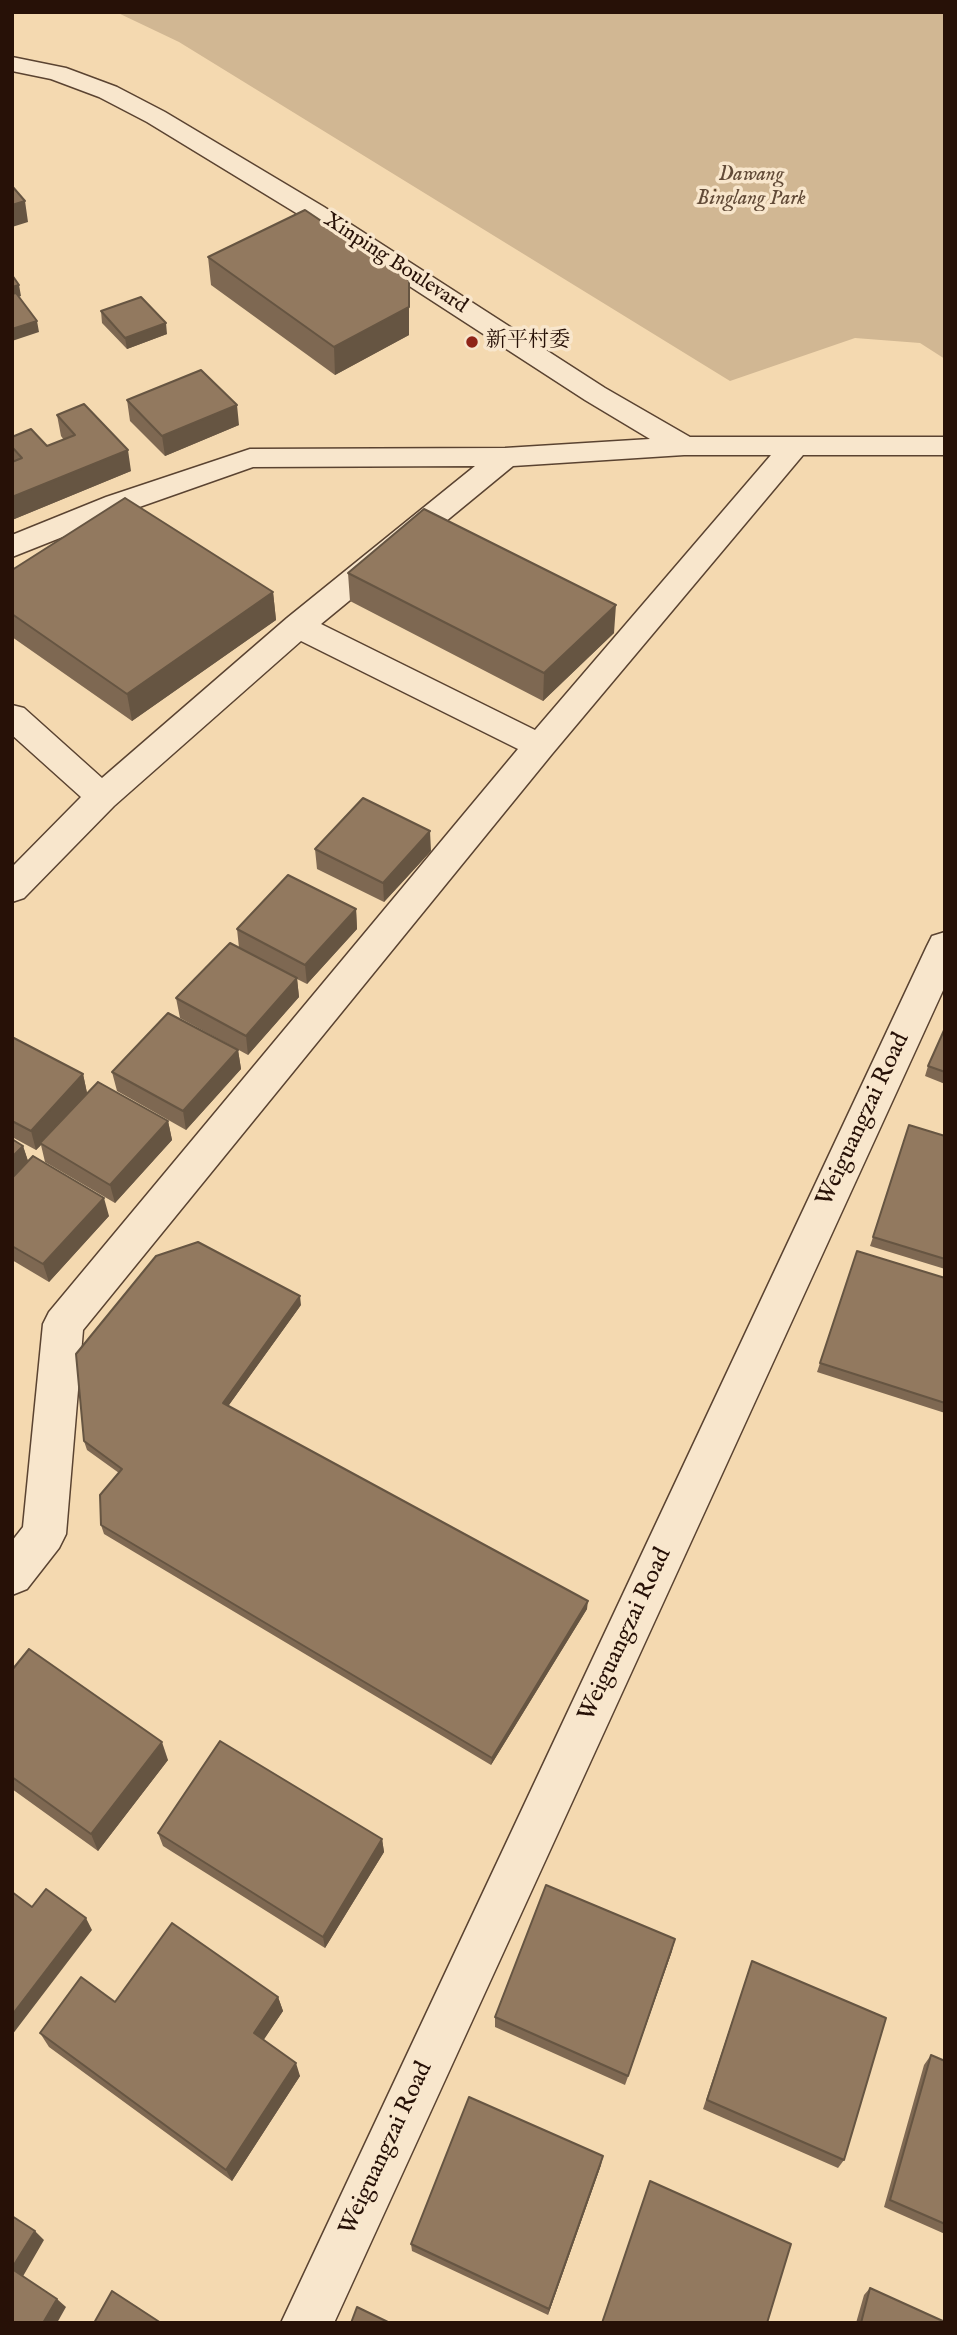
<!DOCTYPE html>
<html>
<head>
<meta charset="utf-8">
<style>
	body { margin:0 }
	#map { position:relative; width:957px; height:2335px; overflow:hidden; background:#f4d9b0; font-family:"IM FELL English",serif }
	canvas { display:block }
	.frame { position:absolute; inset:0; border:14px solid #271107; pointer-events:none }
</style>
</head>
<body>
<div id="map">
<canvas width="957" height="2335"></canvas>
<div class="frame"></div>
</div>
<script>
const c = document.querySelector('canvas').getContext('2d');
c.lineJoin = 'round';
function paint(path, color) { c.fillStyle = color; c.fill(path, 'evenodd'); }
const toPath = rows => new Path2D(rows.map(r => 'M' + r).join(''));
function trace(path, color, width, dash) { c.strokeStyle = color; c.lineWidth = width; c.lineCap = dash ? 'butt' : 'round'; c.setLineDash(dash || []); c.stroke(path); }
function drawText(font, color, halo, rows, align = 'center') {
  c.font = font + ' "IM FELL English","Noto Serif SC",serif'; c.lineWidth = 7; c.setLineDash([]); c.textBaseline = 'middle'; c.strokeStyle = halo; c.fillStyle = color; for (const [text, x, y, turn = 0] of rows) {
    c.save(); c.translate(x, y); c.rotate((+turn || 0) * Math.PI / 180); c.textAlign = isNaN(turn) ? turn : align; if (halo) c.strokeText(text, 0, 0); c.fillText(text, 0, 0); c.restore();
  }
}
paint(toPath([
	[116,12,945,12,945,359,920,343,855,338,730,381,179,42]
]), '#d1b793');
const minor = toPath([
	[12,57,66,68,117,87,165,112,324,207,605,388,690,437,945,437,945,455,803,455,552,754,83,1330,66,1534,59,1548,27,1589,12,1595,12,1541,23,1527,43,1324,49,1312,518,749,301,641,114,806,24,898,12,902,12,867,81,797,12,735,12,705,24,708,102,778,287,618,475,466,253,467,128,511,12,557,12,535,106,497,250,449,505,448,650,439,585,400,306,219,147,122,99,97,51,79,12,71,12,57],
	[684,455,771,455,535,730,321,624,513,466,684,455],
	[945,932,945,986,334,2323,281,2323,927,946,932,936,945,932]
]);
trace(minor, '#5a4331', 3);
paint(minor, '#f8e6cc');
paint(toPath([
	[208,257,409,280,409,335,335,375,211,285],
	[101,311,167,334,127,349,102,323],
	[127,400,239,425,165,456,130,421],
	[57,415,131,471,12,520,12,437,47,446,64,440,61,436],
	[12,570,273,592,276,620,132,721,12,637],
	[348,573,614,633,543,701,350,601],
	[315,849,431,851,384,902,317,869],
	[356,909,357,929,307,984,297,979,299,997,248,1055,180,1018,176,998,239,948,237,929],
	[945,1028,945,1084,925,1076,928,1066],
	[12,1037,83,1074,87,1093,168,1121,172,1140,115,1203,45,1162,41,1145,36,1150,12,1137],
	[238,1050,241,1069,186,1130,117,1091,112,1072],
	[945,1136,945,1269,870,1246,873,1237],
	[12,1139,23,1146,28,1161,109,1216,49,1282,12,1260],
	[945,1278,945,1413,817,1372,820,1363],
	[301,1305,228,1406,587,1609,491,1765,104,1534,101,1525,119,1473,87,1450,84,1441],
	[12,1670,168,1760,98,1851,12,1789],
	[158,1833,382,1839,384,1852,325,1948,163,1846],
	[672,1951,625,2085,495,2027,495,2017],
	[752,1961,844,2160,838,2168,703,2109],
	[278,1997,283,2011,263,2040,300,2076,232,2181,49,2047,40,2033],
	[931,2055,945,2061,945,2234,884,2207,924,2065],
	[601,2165,548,2315,412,2251,411,2244],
	[870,2288,945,2323,856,2323,864,2295]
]), '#7e6852');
paint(toPath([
	[25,201,28,222,12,227,12,205],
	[409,280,409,335,335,375,334,347],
	[19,285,21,296,12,299,12,287],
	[37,321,39,332,12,341,12,329],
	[166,323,167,334,127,349,125,338],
	[237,405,239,425,165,456,162,436],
	[128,450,131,471,12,520,12,497],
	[273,592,276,620,132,721,127,694],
	[616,605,614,633,543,701,544,673],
	[430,831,431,851,384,902,383,883],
	[356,909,357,929,307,984,305,965],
	[297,978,299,997,248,1055,246,1036],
	[238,1050,241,1069,186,1130,183,1111],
	[83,1074,87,1093,40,1143,41,1145,36,1150,31,1131],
	[168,1121,172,1140,115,1203,110,1185],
	[23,1146,29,1164,12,1181,12,1157],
	[104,1198,109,1216,49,1282,43,1264],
	[300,1296,301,1305,224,1412,223,1403],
	[588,1601,587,1609,491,1765,492,1758],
	[162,1742,168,1760,98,1851,91,1834],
	[382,1839,384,1852,325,1948,323,1937],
	[86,1918,92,1930,12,2035,12,2015],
	[675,1939,672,1951,625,2085,628,2076],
	[278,1997,283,2011,259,2047,254,2033],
	[296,2063,300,2076,232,2181,226,2170],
	[603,2156,601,2165,548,2315,549,2309],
	[35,2231,44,2240,22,2278,12,2270,12,2268],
	[57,2299,66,2307,57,2323,43,2323]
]), '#665542');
const building = toPath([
	[12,186,25,201,12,205,12,186],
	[305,210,409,280,409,307,334,347,208,257,305,210],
	[12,275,19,285,12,287,12,275],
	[16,293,37,321,12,329,12,294,16,293],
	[141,297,166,323,125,338,101,311,141,297],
	[201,370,237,405,162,436,127,400,201,370],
	[84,404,128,450,12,497,12,462,22,458,12,447,12,437,31,429,47,446,75,435,57,415,84,404],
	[125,498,273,592,127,694,12,614,12,570,125,498],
	[424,509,616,605,544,673,348,573,424,509],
	[363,798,430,831,383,883,315,849,363,798],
	[288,875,356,909,305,965,237,929,288,875],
	[230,943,297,978,246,1036,176,998,230,943],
	[168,1013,238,1050,183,1111,112,1072,168,1013],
	[945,1028,945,1072,928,1066,945,1028],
	[12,1037,83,1074,31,1131,12,1121,12,1037],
	[98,1082,168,1121,110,1185,40,1143,98,1082],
	[909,1125,945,1136,945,1259,873,1237,909,1125],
	[12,1139,23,1146,12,1157,12,1139],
	[33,1156,104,1198,43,1264,12,1246,12,1178,33,1156],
	[198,1242,300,1296,223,1403,588,1601,492,1758,101,1525,100,1495,122,1469,84,1441,76,1354,156,1256,198,1242],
	[857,1251,945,1278,945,1403,820,1363,857,1251],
	[29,1649,162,1742,91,1834,12,1777,12,1670,29,1649],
	[220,1741,382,1839,323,1937,158,1833,220,1741],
	[546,1885,675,1939,628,2076,495,2017,546,1885],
	[46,1889,86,1918,12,2015,12,1892,32,1907,46,1889],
	[172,1923,278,1997,254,2033,296,2063,226,2170,40,2033,81,1977,115,2002,172,1923],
	[752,1961,886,2018,844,2160,707,2100,752,1961],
	[931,2055,945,2061,945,2224,890,2200,931,2055],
	[469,2097,603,2156,549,2309,411,2244,469,2097],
	[650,2181,791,2244,767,2323,602,2323,650,2181],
	[12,2216,35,2231,12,2268,12,2216],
	[12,2269,57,2299,43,2323,12,2323,12,2269],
	[870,2288,945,2322,945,2323,861,2323,870,2288],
	[112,2291,161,2323,94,2323,112,2291],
	[357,2307,390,2323,351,2323,357,2307]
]);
paint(building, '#92795f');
trace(building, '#665542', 2);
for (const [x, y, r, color] of [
	[472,342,7,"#8f2418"]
]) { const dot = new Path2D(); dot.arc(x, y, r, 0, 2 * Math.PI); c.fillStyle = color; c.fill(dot); trace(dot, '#f8e6cc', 2.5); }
drawText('italic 21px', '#624b38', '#f8e6cc', [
	["Dawang",751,176],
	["Binglang Park",751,200]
]);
drawText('21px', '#271107', '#f8e6cc', [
	["Xinping Boulevard",395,264,33]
]);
drawText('21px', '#271107', '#f8e6cc', [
	["新平村委",486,342]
], 'left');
drawText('24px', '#271107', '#f8e6cc', [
	["Weiguangzai Road",864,1120,-65],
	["Weiguangzai Road",626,1635,-65],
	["Weiguangzai Road",387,2149,-65]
]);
</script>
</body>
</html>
